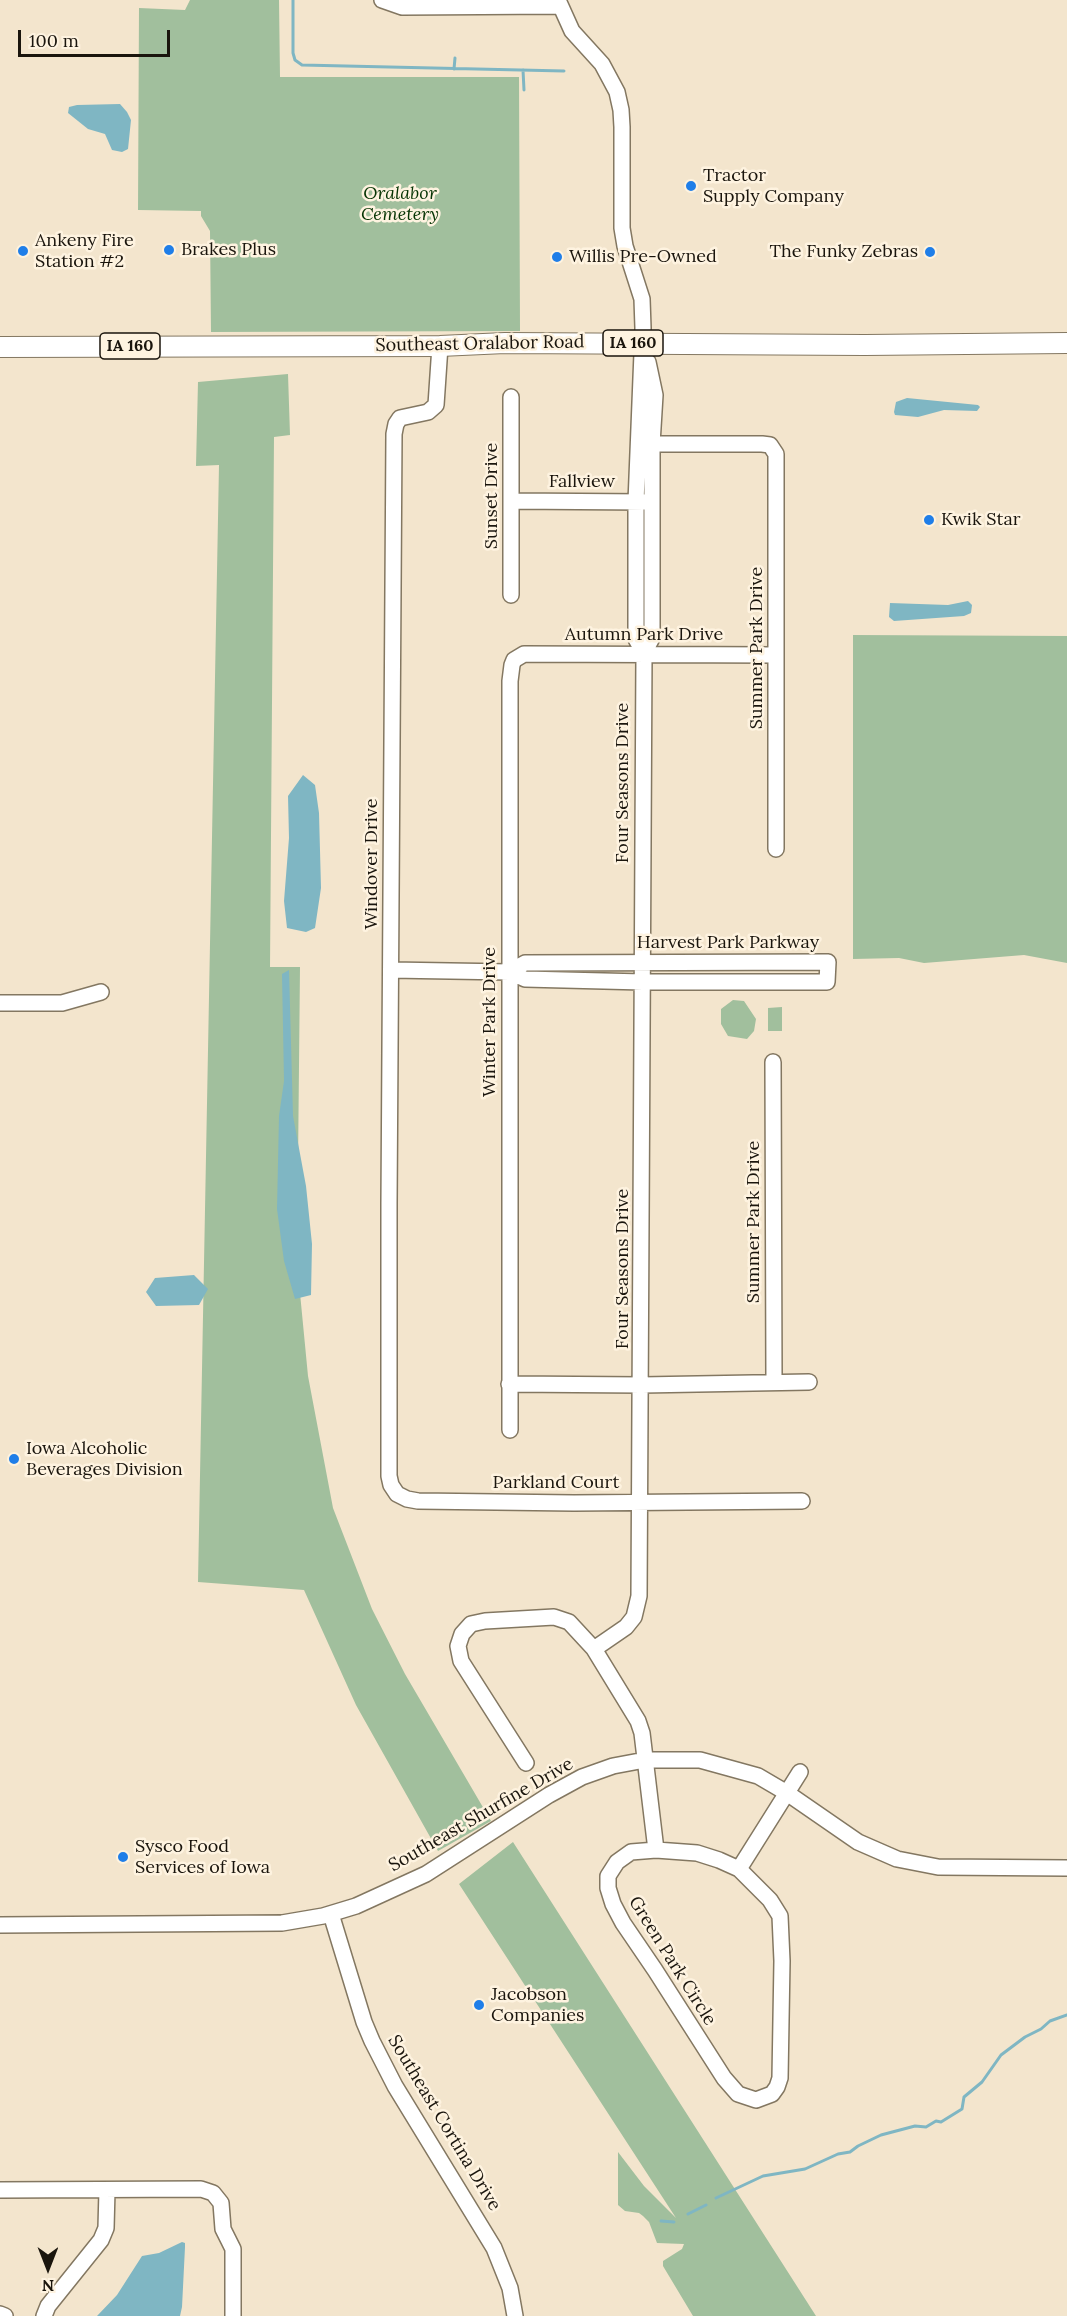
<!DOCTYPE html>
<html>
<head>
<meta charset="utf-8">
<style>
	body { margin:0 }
	#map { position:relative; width:1067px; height:2316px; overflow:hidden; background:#f3e5cd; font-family:Lora,serif }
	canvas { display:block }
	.north { position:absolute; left:18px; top:2238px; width:60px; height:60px; -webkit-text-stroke:4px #fef3e0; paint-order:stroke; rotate:180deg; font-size:16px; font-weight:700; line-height:24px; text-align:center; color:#1a150d }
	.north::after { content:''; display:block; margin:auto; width:21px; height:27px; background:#1a150d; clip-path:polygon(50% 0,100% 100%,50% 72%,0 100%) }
	.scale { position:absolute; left:18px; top:30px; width:152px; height:27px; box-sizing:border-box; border:3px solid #1a150d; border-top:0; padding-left:8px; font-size:18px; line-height:21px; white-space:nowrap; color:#1a150d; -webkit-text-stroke:4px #fef3e0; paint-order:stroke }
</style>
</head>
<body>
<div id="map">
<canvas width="1067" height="2316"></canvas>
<div class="north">N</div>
<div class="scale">100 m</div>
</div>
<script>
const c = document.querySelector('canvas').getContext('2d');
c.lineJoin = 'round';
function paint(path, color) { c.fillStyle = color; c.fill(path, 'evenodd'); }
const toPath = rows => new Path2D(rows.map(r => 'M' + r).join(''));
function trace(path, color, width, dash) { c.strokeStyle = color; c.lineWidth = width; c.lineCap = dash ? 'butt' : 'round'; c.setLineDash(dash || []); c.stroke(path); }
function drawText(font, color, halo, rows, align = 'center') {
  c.font = font + ' Lora,serif'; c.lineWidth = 5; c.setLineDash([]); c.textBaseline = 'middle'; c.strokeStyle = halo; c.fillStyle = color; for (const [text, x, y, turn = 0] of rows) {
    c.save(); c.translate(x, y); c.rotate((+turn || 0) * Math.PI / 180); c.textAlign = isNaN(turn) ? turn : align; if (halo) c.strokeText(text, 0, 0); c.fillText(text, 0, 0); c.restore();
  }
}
paint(toPath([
	[190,0,279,0,280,77,519,77,520,331,211,332,210,231,201,216,201,211,138,210,139,8,185,10],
	[288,374,290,435,274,437,270,967,300,967,297,1262,308,1376,333,1508,372,1609,405,1674,491,1821,438,1851,356,1705,304,1590,198,1582,219,465,196,466,198,382],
	[853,635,1067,636,1067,963,1024,955,924,963,899,958,853,959],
	[733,1000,744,1001,756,1019,754,1031,747,1039,728,1036,721,1024,721,1009],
	[782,1007,782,1031,768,1031,768,1008],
	[513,1842,816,2316,693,2316,663,2266,663,2261,682,2249,684,2244,657,2243,649,2222,643,2216,639,2213,625,2211,618,2205,618,2152,644,2186,676,2218,459,1884]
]), '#a1bf9d');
paint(toPath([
	[120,104,127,112,131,120,128,149,122,152,112,150,105,134,88,129,68,113,69,107,77,105],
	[907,398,978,405,980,407,977,411,944,410,918,417,895,415,894,412,896,402],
	[968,601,972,605,971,613,964,616,894,621,889,617,890,603,948,605],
	[303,775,315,785,319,813,321,888,315,928,306,932,287,928,284,901,289,838,288,796],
	[289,970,293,1116,306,1186,312,1244,311,1295,295,1299,284,1261,277,1209,279,1116,284,1081,282,974],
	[194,1275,208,1289,199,1305,156,1306,146,1292,155,1278],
	[182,2242,185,2243,185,2247,182,2307,180,2316,97,2316,117,2295,142,2256,159,2253]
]), '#7fb6c3');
trace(toPath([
	[293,0,293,53,295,60,302,65,564,71],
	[454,69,455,58],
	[523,70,524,90],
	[716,2198,763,2176,805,2169,838,2154,850,2152,858,2146,881,2135,915,2126,926,2127,936,2121,941,2122,962,2109,964,2097,982,2082,1001,2055,1025,2037,1041,2029,1050,2021,1067,2015],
	[688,2214,706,2205],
	[661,2221,674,2222]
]), '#7fb6c3', 3);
const minor = toPath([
	[382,0,402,7,559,6],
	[558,0,572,31,602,64,617,92,621,110,622,127,622,228,625,246,642,299,643,328,636,502,636,639,644,653,639,1596,634,1617,626,1627,594,1649],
	[440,346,436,405,428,412,400,418,396,424,394,434,389,1202,389,1476,391,1485,397,1494,407,1499,418,1501,574,1503,802,1501],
	[652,444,762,444,770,445,776,454,776,849],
	[511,501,646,502],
	[511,595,511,397],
	[644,653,652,638,652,444,655,395,648,362],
	[391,970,509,972,525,979,643,982,827,982,828,962,525,963,509,972],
	[0,1003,62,1003,101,992],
	[773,1062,774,1382],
	[509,1384,642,1385,809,1382],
	[510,1430,510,681,512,665,514,660,524,654,776,655],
	[526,1763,461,1661,458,1646,462,1634,471,1624,485,1621,554,1617,569,1622,594,1649,638,1721,642,1733,656,1850],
	[656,1850,697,1853,719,1860,739,1869,770,1900,780,1916,782,1961,780,2078,777,2087,772,2094,756,2100,738,2094,724,2078,655,1970,623,1923,613,1904,608,1888,608,1876,617,1862,631,1852,656,1850],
	[739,1869,800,1772],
	[331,1914,364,2022,372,2041,395,2086,494,2248,510,2288,515,2316],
	[0,1925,282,1923,323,1916,356,1906,426,1874,549,1795,582,1777,613,1766,645,1760,700,1760,758,1776,787,1793,858,1842,897,1859,938,1867,1067,1868],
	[0,2190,201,2189,213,2193,221,2203,223,2229,233,2249,233,2316],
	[0,2314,5,2316],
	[44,2316,48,2306,101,2240,106,2228,107,2190]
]);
const major = toPath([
	[0,347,440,346,505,343,865,345,1067,343]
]);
trace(minor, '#837761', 18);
trace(major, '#837761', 22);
trace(minor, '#fff', 15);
trace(major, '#fff', 20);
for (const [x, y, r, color] of [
	[691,186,6,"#1f7ee8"],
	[169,250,6,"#1f7ee8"],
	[23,251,6,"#1f7ee8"],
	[930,252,6,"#1f7ee8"],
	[557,257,6,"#1f7ee8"],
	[929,520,6,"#1f7ee8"],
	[14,1459,6,"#1f7ee8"],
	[123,1857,6,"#1f7ee8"],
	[479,2005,6,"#1f7ee8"]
]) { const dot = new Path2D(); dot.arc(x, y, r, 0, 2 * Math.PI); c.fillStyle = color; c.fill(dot); trace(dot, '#fef3e0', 2); }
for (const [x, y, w] of [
	[633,343,60],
	[130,346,60]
]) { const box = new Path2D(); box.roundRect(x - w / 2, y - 13, w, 26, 4.5); c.fillStyle = '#fef3e0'; c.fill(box); trace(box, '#1a150d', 1.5); }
drawText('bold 16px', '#1a150d', null, [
	["IA 160",633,343],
	["IA 160",130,346]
]);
drawText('18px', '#1a150d', '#fef3e0', [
	["Tractor",703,176],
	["Supply Company",703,197],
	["Ankeny Fire",35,241],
	["Station #2",35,262],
	["Brakes Plus",181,250],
	["The Funky Zebras",918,252,"right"],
	["Willis Pre-Owned",569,257],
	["Kwik Star",941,520],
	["Iowa Alcoholic",26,1449],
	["Beverages Division",26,1470],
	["Sysco Food",135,1847],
	["Services of Iowa",135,1868],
	["Jacobson",491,1995],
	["Companies",491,2016]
], 'left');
drawText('italic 18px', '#053403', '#fef3e0', [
	["Oralabor",400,194],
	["Cemetery",400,215]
]);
drawText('18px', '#1a150d', '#fef3e0', [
	["Southeast Oralabor Road",480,344,-1],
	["Fallview",582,482],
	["Sunset Drive",492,496,-90],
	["Autumn Park Drive",644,635],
	["Summer Park Drive",757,648,-90],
	["Four Seasons Drive",623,783,-90],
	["Windover Drive",372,864,-90],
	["Harvest Park Parkway",728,943],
	["Winter Park Drive",490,1022,-90],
	["Summer Park Drive",754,1222,-90],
	["Four Seasons Drive",623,1269,-90],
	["Parkland Court",556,1483],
	["Southeast Shurfine Drive",481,1815,-30],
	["Green Park Circle",672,1961,58],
	["Southeast Cortina Drive",444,2123,59]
]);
</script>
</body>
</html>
